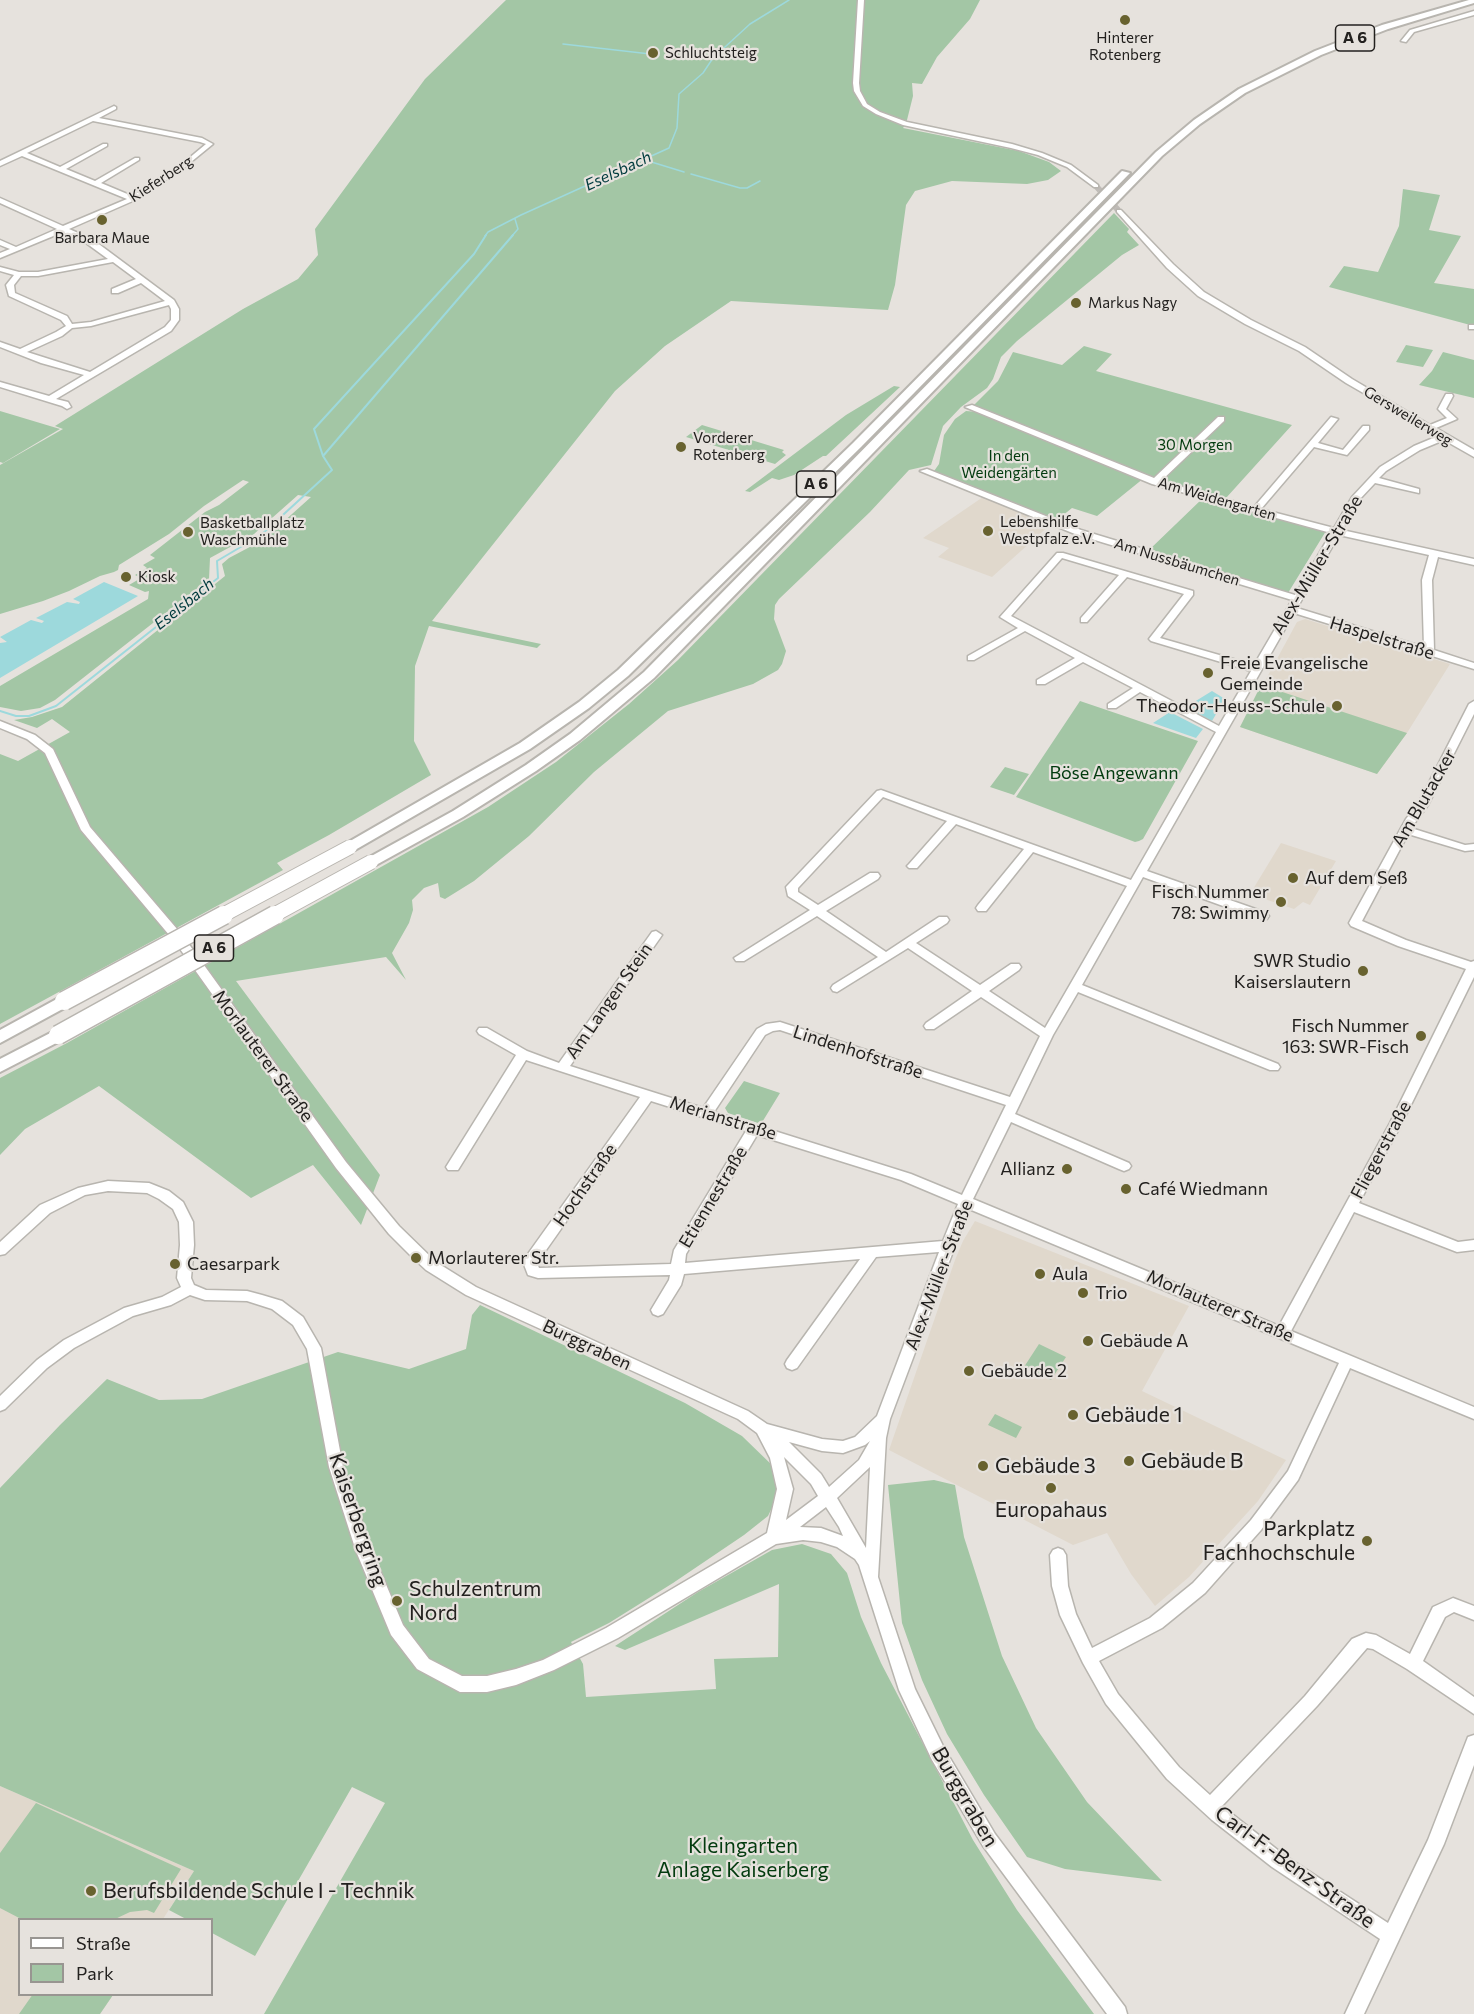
<!DOCTYPE html>
<html>
<head>
<meta charset="utf-8">
<style>
	body { margin:0 }
	#map { position:relative; width:1474px; height:2014px; overflow:hidden; background:#e6e2dd; font-family:Commissioner,sans-serif }
	canvas { display:block }
	.legend { position:absolute; left:18px; top:1918px; width:195px; height:78px; box-sizing:border-box; background:#e6e2dd; border:2px solid #989591; margin:0; padding:8px 10px; list-style:none; font-size:18px; color:#23211f }
	.legend li { display:flex; align-items:center; gap:12px; height:30px }
	.legend b { width:30px; border:2px solid #989591 }
</style>
</head>
<body>
<div id="map">
<canvas width="1474" height="2014"></canvas>
<ul class="legend">
<li><b style="height:8px;background:#fff"></b>Straße</li>
<li><b style="height:16px;background:#a3c6a5"></b>Park</li>
</ul>
</div>
<script>
const c = document.querySelector('canvas').getContext('2d');
c.lineJoin = 'round';
function paint(path, color) { c.fillStyle = color; c.fill(path, 'evenodd'); }
const toPath = rows => new Path2D(rows.map(r => 'M' + r).join(''));
function trace(path, color, width, dash) { c.strokeStyle = color; c.lineWidth = width; c.lineCap = dash ? 'butt' : 'round'; c.setLineDash(dash || []); c.stroke(path); }
function drawText(font, color, halo, rows, align = 'center') {
  c.font = font + ' Commissioner,sans-serif'; c.lineWidth = 4.5; c.setLineDash([]); c.textBaseline = 'middle'; c.strokeStyle = halo; c.fillStyle = color; for (const [text, x, y, turn = 0] of rows) {
    c.save(); c.translate(x, y); c.rotate((+turn || 0) * Math.PI / 180); c.textAlign = isNaN(turn) ? turn : align; if (halo) c.strokeText(text, 0, 0); c.fillText(text, 0, 0); c.restore();
  }
}
paint(toPath([
	[983,497,1051,524,992,577,938,557,949,548,923,538],
	[1305,619,1450,664,1407,733,1377,774,1240,727,1297,622],
	[1281,843,1336,861,1310,905,1303,902,1294,909,1250,894],
	[975,1221,1189,1306,1142,1391,1286,1460,1258,1501,1228,1534,1189,1577,1155,1606,1131,1574,1107,1533,1073,1545,889,1450,955,1260,963,1241],
	[0,1786,194,1871,163,1919,20,1920,20,1994,113,1995,100,2014,0,2014]
]), '#e0d8cc');
paint(toPath([
	[506,0,980,0,970,19,937,57,922,84,912,83,913,96,906,124,903,128,1019,151,1049,162,1061,171,1048,180,1027,184,952,181,915,191,906,205,895,285,888,310,731,301,665,346,615,391,432,621,541,644,537,648,429,626,415,666,414,741,431,775,329,835,277,863,283,870,0,1024,0,754,18,761,70,732,52,719,37,728,14,720,32,717,62,707,225,576,222,564,229,558,263,540,311,497,298,495,254,534,210,558,209,579,55,700,40,708,21,711,0,707,0,686,148,599,149,591,145,592,129,585,141,578,135,575,147,568,143,565,155,558,150,555,205,512,219,505,249,482,243,480,204,506,169,534,119,565,118,570,114,572,100,576,69,591,43,601,0,614,0,465,63,429,55,426,243,309,298,279,318,255,315,229,425,79],
	[1403,189,1440,195,1429,230,1461,236,1434,283,1474,289,1474,326,1329,287,1344,266,1378,272,1399,226],
	[1114,213,1129,229,1127,232,1139,245,1122,255,1017,341,1001,357,993,379,987,388,961,407,943,426,931,465,909,470,870,512,779,599,775,605,774,619,786,651,782,664,778,670,753,684,668,711,594,772,529,836,474,881,445,899,440,897,438,883,424,888,412,900,413,910,409,923,392,953,406,980,386,957,236,981,380,1175,361,1225,313,1165,251,1198,99,1086,25,1129,0,1155,0,1078,67,1043,488,807,556,762,629,704,678,660],
	[1406,345,1433,350,1423,367,1396,362],
	[1084,346,1112,354,1096,371,1292,425,1226,498,1201,491,1198,494,1163,483,973,406,998,381,1013,352,1062,365],
	[1443,352,1474,360,1474,398,1419,385,1432,371],
	[894,386,900,387,826,456,823,456,794,475,779,480,772,478,750,492,745,491,846,415],
	[0,411,60,429,3,463,0,462],
	[966,411,978,412,1144,478,1097,516,1072,508,1057,520,987,495,932,474,939,464,944,435,955,419],
	[702,425,784,450,782,452,786,455,775,464,686,437],
	[1203,498,1326,531,1288,593,1149,550],
	[1261,685,1407,733,1377,774,1240,727],
	[1080,701,1198,741,1143,839,1139,841,1135,842,1016,797],
	[1005,767,1029,774,1014,795,990,787],
	[744,1081,780,1093,761,1124,728,1113,725,1108],
	[480,1305,685,1403,742,1436,775,1468,780,1491,768,1516,744,1535,673,1583,609,1623,571,1642,583,1664,586,1697,716,1689,714,1659,778,1657,779,1584,625,1650,615,1646,698,1592,772,1550,802,1544,831,1554,847,1573,861,1617,881,1663,973,1840,1017,1910,1094,2014,264,2014,385,1803,352,1787,255,1956,212,1933,212,1920,186,1919,169,1910,194,1871,0,1786,0,1488,60,1425,107,1379,159,1400,202,1399,338,1352,409,1369,466,1349,472,1315],
	[1039,1344,1066,1357,1051,1380,1024,1367],
	[995,1414,1022,1427,1016,1438,988,1425],
	[934,1480,955,1485,964,1537,1002,1656,1036,1728,1087,1802,1162,1881,1065,1869,1027,1857,984,1795,947,1734,922,1680,902,1623,888,1485],
	[36,1803,181,1869,154,1913,147,1910,130,1912,113,1920,23,1920,0,1908,0,1853],
	[33,1994,113,1994,113,1995,100,2014,19,2014]
]), '#a3c6a5');
paint(toPath([
	[104,582,138,596,0,678,0,643,7,642,0,637,31,620,42,623,44,621,36,618,67,602,79,604,80,602,73,599],
	[1212,691,1225,699,1212,721,1186,707],
	[1170,712,1203,729,1196,738,1153,723]
]), '#9dd9dc');
trace(toPath([
	[563,44,659,55],
	[645,160,684,172],
	[691,174,740,188,747,188,760,181],
	[485,236,488,232,521,215,669,148,677,128,679,94,703,73,713,58,750,24,789,0],
	[512,236,518,229,515,219]
]), '#9dd9dc', 1.5);
trace(toPath([
	[323,456,513,235],
	[0,711,16,716,29,716,56,706,218,578,217,561,261,535,332,470,323,456,314,429,474,254,486,235]
]), '#9dd9dc', 2);
trace(toPath([
	[1096,186,1119,211]
]), '#bfbbb7', 6, [6, 3]);
const minor = toPath([
	[858,0,864,0,859,83,860,91,867,104,880,112,907,122,1012,144,1042,153,1071,165,1098,185,1098,187,1094,187,1067,167,1038,155,1011,148,903,125,876,114,863,106,854,91,853,83,858,0],
	[1474,11,1474,15,1414,32,1406,42,1401,41,1410,30,1474,11],
	[114,106,116,107,116,109,99,118,202,138,213,144,180,171,135,200,69,229,92,239,174,300,179,309,179,320,171,331,56,399,68,402,71,407,67,409,62,406,0,387,0,382,49,396,84,375,41,363,0,347,0,342,20,349,56,332,66,326,61,320,9,296,6,285,14,275,0,271,0,267,19,272,38,272,108,259,86,243,63,232,0,258,0,253,10,249,0,245,0,240,16,247,57,229,0,203,0,198,63,226,127,199,22,156,0,166,0,161,114,106],
	[93,121,200,142,206,144,176,169,132,196,101,183,139,160,139,158,135,158,95,181,66,169,107,146,107,144,103,144,60,167,27,153,93,121],
	[113,262,136,279,112,289,112,293,118,293,141,283,165,301,91,322,72,324,67,316,15,293,14,285,21,276,38,276,113,262],
	[169,305,171,309,171,320,165,327,90,372,27,352,62,336,72,328,91,326,169,305],
	[1117,210,1121,210,1173,264,1204,292,1251,320,1305,347,1352,379,1430,425,1447,418,1438,409,1446,394,1452,394,1453,396,1446,409,1457,419,1436,428,1474,450,1474,457,1444,440,1420,450,1386,471,1379,478,1419,489,1419,493,1375,483,1359,500,1342,530,1474,559,1474,565,1438,557,1432,580,1434,650,1474,663,1474,669,1294,613,1147,871,1267,913,1269,916,1267,919,1259,919,1143,877,1082,985,1278,1064,1280,1067,1278,1070,1270,1070,1078,992,1053,1035,1015,1114,1129,1163,1131,1166,1129,1169,1124,1171,1119,1169,1011,1122,973,1199,1279,1326,1390,1123,1466,969,1398,946,1351,926,1349,923,1406,819,1418,804,1469,704,1474,701,1474,714,1428,805,1411,828,1465,845,1474,844,1474,850,1465,851,1408,834,1362,921,1406,940,1471,962,1474,961,1474,977,1402,1123,1359,1203,1458,1242,1474,1240,1474,1250,1457,1252,1354,1212,1291,1331,1474,1407,1474,1419,1350,1368,1298,1480,1261,1530,1205,1593,1162,1628,1099,1661,1118,1694,1179,1767,1210,1795,1305,1696,1352,1639,1366,1633,1376,1635,1410,1654,1433,1607,1453,1598,1474,1606,1474,1620,1454,1612,1445,1617,1423,1661,1474,1697,1474,1714,1407,1669,1373,1649,1367,1648,1317,1706,1222,1806,1284,1855,1388,1923,1428,1840,1468,1737,1474,1735,1474,1765,1444,1844,1364,2014,1345,2014,1380,1939,1272,1867,1212,1820,1167,1779,1106,1704,1083,1663,1060,1615,1052,1586,1050,1555,1053,1550,1058,1548,1063,1550,1066,1555,1068,1586,1076,1614,1092,1648,1150,1618,1193,1583,1251,1520,1288,1471,1339,1363,969,1209,890,1419,886,1438,878,1577,915,1689,944,1748,995,1834,1125,2007,1127,2014,1107,2014,983,1846,932,1760,899,1690,859,1565,855,1559,837,1547,821,1542,803,1540,776,1544,618,1638,554,1670,516,1685,487,1692,460,1692,417,1669,391,1635,356,1551,329,1467,307,1349,293,1325,272,1309,247,1301,205,1300,190,1295,171,1305,133,1316,74,1348,47,1368,5,1409,0,1411,0,1396,37,1360,64,1340,124,1308,162,1297,181,1287,177,1278,180,1245,179,1222,173,1209,159,1199,147,1193,108,1191,85,1195,50,1213,5,1254,0,1255,0,1242,40,1205,78,1188,108,1181,149,1183,169,1191,183,1202,193,1222,194,1245,191,1278,194,1285,206,1290,247,1291,262,1295,282,1301,303,1317,321,1348,343,1467,372,1551,403,1625,429,1659,462,1676,487,1676,516,1669,543,1660,606,1628,767,1533,777,1489,770,1458,757,1433,738,1419,466,1295,426,1270,412,1257,389,1234,336,1168,175,942,81,830,45,753,27,739,0,728,0,721,35,735,53,749,90,827,183,936,346,1162,399,1226,436,1262,476,1287,748,1411,767,1424,822,1439,843,1441,855,1437,877,1416,939,1252,876,1257,797,1368,792,1370,787,1368,785,1364,787,1360,860,1259,684,1274,681,1285,663,1314,658,1316,653,1314,651,1310,669,1280,670,1275,538,1278,528,1275,523,1262,525,1258,640,1097,526,1060,458,1170,448,1170,446,1167,516,1055,479,1034,477,1031,479,1028,487,1028,527,1051,559,1063,652,932,656,931,662,935,660,938,570,1066,703,1108,757,1029,766,1024,780,1022,1010,1097,1040,1036,981,997,934,1029,926,1029,924,1026,926,1023,972,991,908,948,837,992,833,991,831,988,833,985,878,957,817,916,744,961,736,961,734,958,810,910,788,896,786,887,877,791,881,790,1131,880,1216,732,1140,692,1116,708,1108,708,1108,704,1133,688,1083,662,1045,684,1037,684,1037,680,1075,658,1025,631,974,660,968,660,968,656,1018,628,1000,617,1057,553,1063,553,1193,591,1193,595,1160,638,1254,665,1292,600,1075,534,920,471,927,469,1081,530,1295,595,1331,533,1152,484,965,407,972,405,1154,478,1218,417,1224,417,1224,421,1161,481,1254,507,1331,417,1338,419,1318,443,1343,450,1363,426,1369,426,1369,430,1347,455,1314,447,1261,509,1334,528,1352,497,1380,467,1414,446,1438,436,1346,383,1299,351,1245,324,1198,296,1167,268,1117,212,1117,210],
	[1339,535,1429,555,1422,580,1424,647,1297,608,1339,535],
	[1062,558,1119,575,1081,618,1081,622,1087,622,1127,577,1184,594,1149,639,1151,641,1251,671,1219,726,1011,616,1062,558],
	[883,797,947,821,909,864,907,866,909,868,917,868,956,824,1024,849,978,905,976,908,978,911,986,911,1033,852,1127,886,1045,1028,989,991,1019,970,1021,967,1019,964,1011,964,980,985,916,943,947,923,949,920,947,917,939,917,886,952,826,911,878,879,880,876,878,873,870,873,818,905,798,892,798,888,883,797],
	[780,1030,1006,1105,962,1195,911,1174,714,1112,765,1035,773,1031,780,1030],
	[651,1101,746,1131,674,1250,671,1264,539,1268,537,1263,651,1101],
	[757,1135,901,1180,958,1204,943,1241,685,1263,686,1254,757,1135],
	[870,1441,859,1460,829,1487,821,1474,789,1442,822,1451,843,1453,865,1445,870,1441],
	[784,1457,811,1484,818,1496,786,1520,793,1489,784,1457],
	[870,1467,866,1548,837,1498,870,1467],
	[826,1507,839,1527,843,1536,821,1528,800,1527,826,1507],
	[1469,325,1474,325,1474,329,1469,329,1469,325]
]);
const highway = toPath([
	[1469,0,1474,0,1474,3,1388,29,1321,55,1245,93,1200,124,1162,156,654,678,580,740,536,771,463,817,376,865,366,865,363,862,366,859,453,811,526,765,570,734,644,672,1156,152,1194,120,1239,89,1315,51,1382,25,1469,0],
	[1122,171,1130,173,861,447,628,676,589,708,530,749,355,850,345,850,342,847,345,844,520,743,579,702,618,670,853,443,1122,171],
	[64,995,70,997,72,1001,70,1005,0,1043,0,1030,64,995],
	[58,1029,64,1031,66,1035,64,1039,0,1072,0,1059,58,1029]
]);
trace(minor, '#b8b5af', 3);
trace(highway, '#b8b5af', 4);
paint(minor, '#fff');
paint(highway, '#fff');
const highwayBridgeFar1 = toPath([
	[221,916,350,847],
	[272,916,371,862]
]);
const highwayBridge = toPath([
	[64,1001,224,915],
	[58,1035,275,915]
]);
trace(highwayBridgeFar1, '#b8b5af', 16, []);
trace(highwayBridge, '#b8b5af', 21, []);
trace(highwayBridgeFar1, '#fff', 14);
trace(highwayBridge, '#fff', 18);
for (const [x, y, r, color] of [
	[1125,20,6,"#68622f"],
	[653,53,6,"#68622f"],
	[102,220,6,"#68622f"],
	[1076,303,6,"#68622f"],
	[681,447,6,"#68622f"],
	[988,531,6,"#68622f"],
	[188,532,6,"#68622f"],
	[126,577,6,"#68622f"],
	[1208,673,6,"#68622f"],
	[1337,706,6,"#68622f"],
	[1293,878,6,"#68622f"],
	[1281,902,6,"#68622f"],
	[1363,971,6,"#68622f"],
	[1421,1036,6,"#68622f"],
	[1067,1169,6,"#68622f"],
	[1126,1189,6,"#68622f"],
	[416,1258,6,"#68622f"],
	[175,1264,6,"#68622f"],
	[1040,1274,6,"#68622f"],
	[1083,1293,6,"#68622f"],
	[1088,1341,6,"#68622f"],
	[969,1371,6,"#68622f"],
	[1073,1415,6,"#68622f"],
	[1129,1461,6,"#68622f"],
	[983,1466,6,"#68622f"],
	[1051,1488,6,"#68622f"],
	[1367,1541,6,"#68622f"],
	[397,1601,6,"#68622f"],
	[91,1891,6,"#68622f"]
]) { const dot = new Path2D(); dot.arc(x, y, r, 0, 2 * Math.PI); c.fillStyle = color; c.fill(dot); trace(dot, '#e6e2dd', 2); }
drawText('15px', '#23211f', '#e6e2dd', [
	["Hinterer",1125,38,"center"],
	["Rotenberg",1125,55,"center"],
	["Schluchtsteig",665,53],
	["Barbara Maue",102,238,"center"],
	["Markus Nagy",1088,303],
	["Vorderer",693,438],
	["Rotenberg",693,455],
	["Lebenshilfe",1000,522],
	["Westpfalz e.V.",1000,539],
	["Basketballplatz",200,523],
	["Waschmühle",200,540],
	["Kiosk",138,577]
], 'left');
drawText('15px', '#23211f', '#e6e2dd', [
	["Kieferberg",161,179,-33],
	["Gersweilerweg",1408,416,31],
	["Am Weidengarten",1217,499,16],
	["Am Nussbäumchen",1177,562,17]
]);
drawText('15px', '#033b0f', '#e6e2dd', [
	["30 Morgen",1195,445],
	["In den",1009,456],
	["Weidengärten",1009,473]
]);
for (const [x, y, w] of [
	[1355,38,39],
	[816,484,39],
	[214,948,39]
]) { const box = new Path2D(); box.roundRect(x - w / 2, y - 13, w, 26, 4.5); c.fillStyle = '#e6e2dd'; c.fill(box); trace(box, '#23211f', 1.5); }
drawText('bold 16px', '#23211f', null, [
	["A 6",1355,38],
	["A 6",816,484],
	["A 6",214,948]
]);
drawText('italic 16px', '#003b3e', '#e6e2dd', [
	["Eselsbach",618,171,-25],
	["Eselsbach",184,604,-39]
]);
drawText('18px', '#23211f', '#e6e2dd', [
	["Alex-Müller-Straße",1317,565,-59],
	["Haspelstraße",1382,638,17],
	["Am Blutacker",1424,798,-60],
	["Am Langen Stein",609,1001,-55],
	["Lindenhofstraße",858,1052,18],
	["Morlauterer Straße",263,1056,54],
	["Merianstraße",723,1118,17],
	["Fliegerstraße",1381,1150,-62],
	["Hochstraße",585,1185,-55],
	["Etiennestraße",713,1197,-59],
	["Alex-Müller-Straße",939,1275,-69],
	["Morlauterer Straße",1220,1306,23],
	["Burggraben",587,1345,25]
]);
drawText('18px', '#23211f', '#e6e2dd', [
	["Freie Evangelische",1220,663],
	["Gemeinde",1220,684],
	["Theodor-Heuss-Schule",1325,706,"right"],
	["Auf dem Seß",1305,878],
	["Fisch Nummer",1269,892,"right"],
	["78: Swimmy",1269,913,"right"],
	["SWR Studio",1351,961,"right"],
	["Kaiserslautern",1351,982,"right"],
	["Fisch Nummer",1409,1026,"right"],
	["163: SWR-Fisch",1409,1047,"right"],
	["Allianz",1055,1169,"right"],
	["Café Wiedmann",1138,1189],
	["Morlauterer Str.",428,1258],
	["Caesarpark",187,1264],
	["Aula",1052,1274],
	["Trio",1095,1293],
	["Gebäude A",1100,1341],
	["Gebäude 2",981,1371]
], 'left');
drawText('18px', '#033b0f', '#e6e2dd', [
	["Böse Angewann",1114,773]
]);
drawText('21px', '#23211f', '#e6e2dd', [
	["Gebäude 1",1085,1415],
	["Gebäude B",1141,1461],
	["Gebäude 3",995,1466],
	["Europahaus",1051,1510,"center"],
	["Parkplatz",1355,1529,"right"],
	["Fachhochschule",1355,1553,"right"],
	["Schulzentrum",409,1589],
	["Nord",409,1613],
	["Berufsbildende Schule I - Technik",103,1891]
], 'left');
drawText('21px', '#23211f', '#e6e2dd', [
	["Kaiserbergring",358,1520,71],
	["Burggraben",965,1797,60],
	["Carl-F.-Benz-Straße",1295,1867,36]
]);
drawText('21px', '#033b0f', '#e6e2dd', [
	["Kleingarten",743,1846],
	["Anlage Kaiserberg",743,1870]
]);
</script>
</body>
</html>
